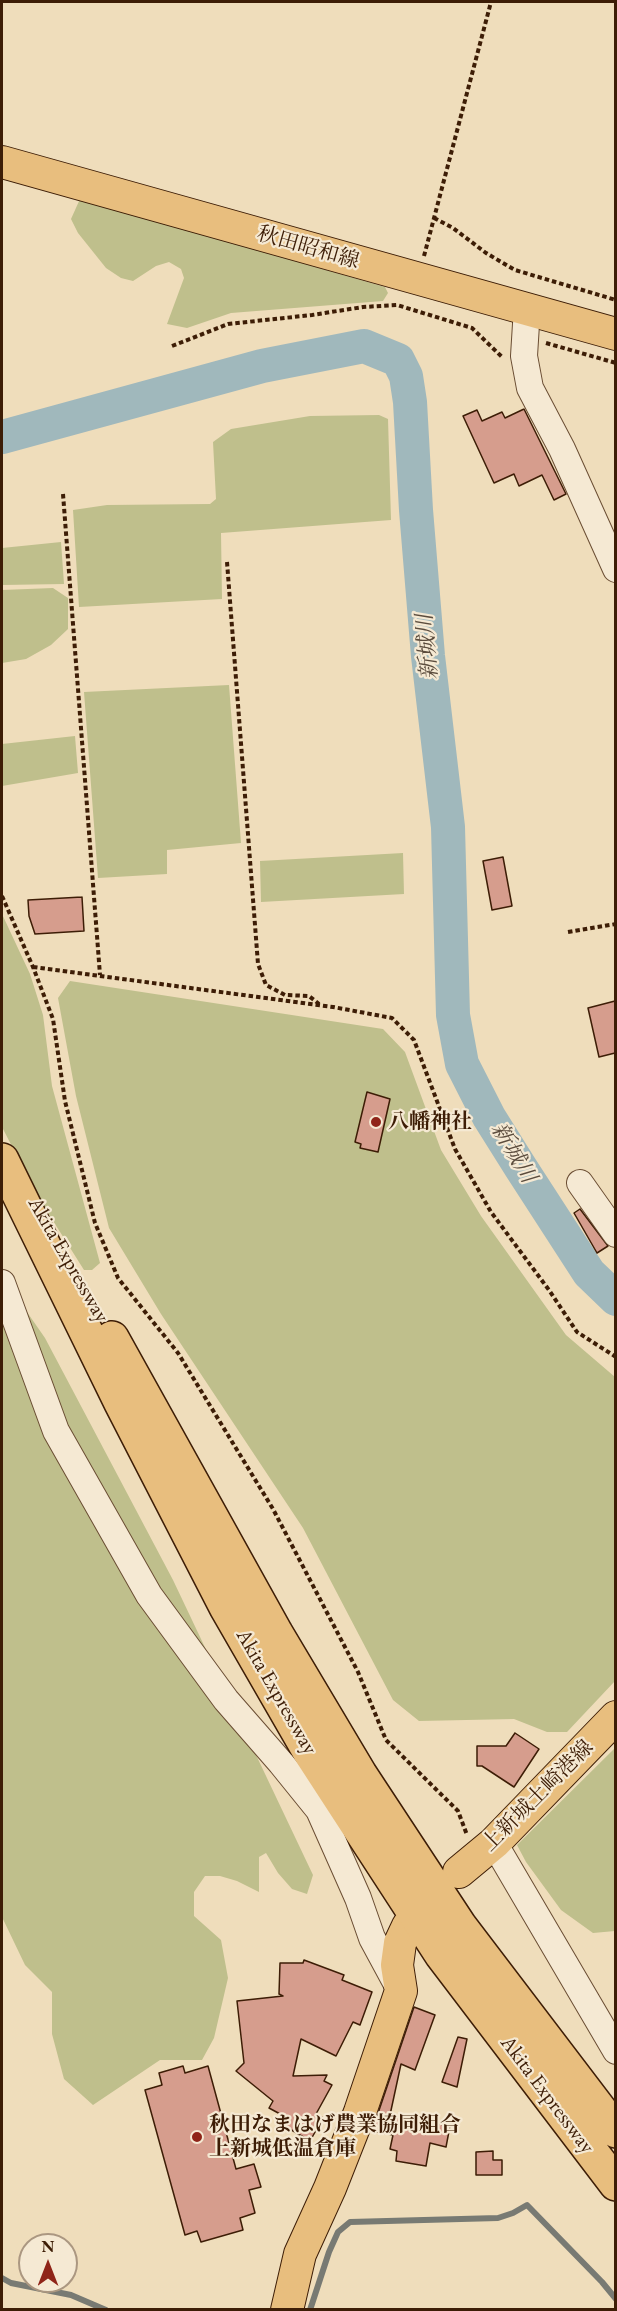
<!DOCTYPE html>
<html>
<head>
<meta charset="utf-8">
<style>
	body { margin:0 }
	#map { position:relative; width:617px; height:2311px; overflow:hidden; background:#efddbb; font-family:"EB Garamond",serif }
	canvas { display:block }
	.frame { position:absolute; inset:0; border:3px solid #3d1d06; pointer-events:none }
	.north { position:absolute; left:18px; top:2233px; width:60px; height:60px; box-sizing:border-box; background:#f5e9d3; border:2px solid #ab9781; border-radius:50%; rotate:0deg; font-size:16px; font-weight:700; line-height:24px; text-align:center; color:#3d1d06 }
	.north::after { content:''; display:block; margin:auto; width:21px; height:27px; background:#8f2418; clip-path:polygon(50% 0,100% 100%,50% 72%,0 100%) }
</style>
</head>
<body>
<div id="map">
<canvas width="617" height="2311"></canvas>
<div class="frame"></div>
<div class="north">N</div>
</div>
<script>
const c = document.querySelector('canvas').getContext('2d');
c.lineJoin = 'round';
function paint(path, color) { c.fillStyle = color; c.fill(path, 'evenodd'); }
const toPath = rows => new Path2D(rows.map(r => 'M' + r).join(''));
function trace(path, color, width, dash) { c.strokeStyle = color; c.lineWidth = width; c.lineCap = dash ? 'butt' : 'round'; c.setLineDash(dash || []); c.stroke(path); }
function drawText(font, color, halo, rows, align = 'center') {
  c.font = font + ' "EB Garamond","Noto Serif JP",serif'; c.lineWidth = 4.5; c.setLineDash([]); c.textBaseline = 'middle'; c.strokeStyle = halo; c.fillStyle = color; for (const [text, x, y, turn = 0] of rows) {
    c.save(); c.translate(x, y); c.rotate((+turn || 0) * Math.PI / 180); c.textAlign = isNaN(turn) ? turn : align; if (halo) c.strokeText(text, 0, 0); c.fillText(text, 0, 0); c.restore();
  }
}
paint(toPath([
	[80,199,385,287,388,293,383,301,231,313,187,328,167,324,184,278,181,269,169,262,156,266,133,281,121,278,106,268,78,233,71,219],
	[379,415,388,419,391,520,221,533,222,599,79,607,73,510,107,505,210,504,216,499,213,442,231,429,310,416],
	[61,542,64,584,2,585,2,548],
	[53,588,68,598,68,629,51,645,26,659,2,663,2,590],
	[229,685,241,843,167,850,167,874,98,878,84,692],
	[75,736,78,773,2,786,2,744],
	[403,853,404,894,261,902,260,861],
	[2,914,30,974,43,1015,52,1086,100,1263,92,1270,84,1270,38,1197,2,1127],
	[70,981,383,1029,405,1052,441,1150,481,1216,566,1335,615,1377,615,1681,567,1732,547,1732,514,1719,419,1721,393,1700,303,1528,161,1314,109,1228,76,1096,58,998],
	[2,1276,45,1338,173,1580,313,1875,307,1894,292,1889,278,1873,266,1853,259,1857,259,1892,237,1881,220,1876,205,1876,194,1892,194,1916,221,1940,228,1978,214,2038,202,2060,160,2060,93,2105,64,2079,52,2034,52,1992,25,1965,2,1917],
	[615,1748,615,1931,593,1933,561,1910,526,1862,517,1845]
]), '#bfbf8c');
trace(toPath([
	[2,2278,11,2283,71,2295,106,2310],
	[310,2310,329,2252,338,2232,350,2222,498,2218,513,2213,527,2205,602,2282,616,2299]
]), '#787a73', 6);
trace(toPath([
	[2,437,262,366,364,346,398,360,406,376,410,402,416,510,428,656,448,827,453,1015,462,1064,489,1117,521,1168,589,1273,616,1299]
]), '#a0b8bc', 34);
const building = toPath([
	[524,409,566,494,554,500,542,475,519,486,514,474,494,483,463,416,477,410,482,421,502,412,505,418,524,409],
	[503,857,512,906,492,910,483,861,503,857],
	[82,897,84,931,35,934,29,916,28,900,82,897],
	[615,1001,615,1053,599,1057,588,1008,615,1001],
	[367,1092,390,1099,378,1152,360,1148,361,1144,355,1142,367,1092],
	[580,1209,608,1246,597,1253,574,1213,580,1209],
	[515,1733,539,1749,514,1787,482,1766,477,1766,477,1746,506,1746,515,1733],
	[304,1960,344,1975,342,1980,372,1992,360,2025,353,2022,336,2056,301,2039,293,2076,327,2075,324,2081,332,2085,316,2114,323,2118,310,2141,278,2122,282,2115,269,2108,273,2101,236,2071,244,2063,237,2001,283,1996,279,1994,280,1963,303,1963,304,1960],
	[414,2007,435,2015,415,2070,401,2064,390,2115,450,2126,446,2147,430,2143,426,2166,396,2161,397,2151,390,2149,393,2135,372,2131,414,2007],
	[458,2037,467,2039,457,2087,442,2082,458,2037],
	[183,2066,185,2073,208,2066,236,2169,254,2164,261,2187,249,2190,255,2213,240,2218,243,2230,201,2242,197,2231,185,2235,145,2090,162,2085,159,2073,183,2066],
	[493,2151,493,2160,502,2160,502,2175,476,2175,476,2152,493,2151]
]);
paint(building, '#d69d8d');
trace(building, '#3d1d06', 1.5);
const minor = toPath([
	[527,308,524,356,530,388,562,449,616,569],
	[580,1183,616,1234],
	[2,1283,56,1431,149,1595,226,1700,281,1763,319,1810,358,1898,372,1938,399,1988],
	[494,1843,616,2051]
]);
const major = toPath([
	[2,162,616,334],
	[459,1872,494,1843,616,1717],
	[287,2310,300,2254,330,2188,360,2112,401,1991,397,1965,400,1943,408,1926]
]);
const highway = toPath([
	[2,1160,121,1403,226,1607,309,1751,441,1954,616,2184],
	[112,1338,276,1633,360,1774,460,1926,616,2131]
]);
trace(minor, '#6a4d33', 28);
trace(major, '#3d1d06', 34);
trace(highway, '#3d1d06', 36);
trace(toPath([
	[434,218,453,228,486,253,515,270,616,300],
	[424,256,491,2],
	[546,343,616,363],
	[172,346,228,324,312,315,363,307,397,305,472,328,502,357],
	[63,494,100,975],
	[227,562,258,964,266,985,285,995,309,996,319,1004],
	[2,896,33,967,53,1019,65,1101,95,1223,118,1278,178,1353,273,1509,358,1672,386,1740,458,1811,467,1835],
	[568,932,616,924],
	[33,967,333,1007,392,1018,414,1040,455,1149,491,1212,549,1290,577,1332,616,1357]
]), '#3d1d06', 4, [4.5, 3]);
trace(minor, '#f5e9d3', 26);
trace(major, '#e8be7e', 32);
trace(highway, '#e8be7e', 33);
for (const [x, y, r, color] of [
	[376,1122,6,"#8f2418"],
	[197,2137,6,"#8f2418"]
]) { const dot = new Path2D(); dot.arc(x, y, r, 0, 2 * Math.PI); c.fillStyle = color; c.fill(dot); trace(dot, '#f5e9d3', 2); }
drawText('21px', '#3d1d06', '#f5e9d3', [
	["秋田昭和線",308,248,16],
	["Akita Expressway",68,1260,60],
	["Akita Expressway",276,1692,60],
	["上新城土崎港線",538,1796,-45],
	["Akita Expressway",547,2095,53]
]);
drawText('bold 21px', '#3d1d06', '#f5e9d3', [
	["八幡神社",388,1122],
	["秋田なまはげ農業協同組合",209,2125],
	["上新城低温倉庫",209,2149]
], 'left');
drawText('italic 22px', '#5b4c3d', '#f5e9d3', [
	["新城川",428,647,-95],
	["新城川",513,1153,59]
]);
</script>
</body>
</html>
